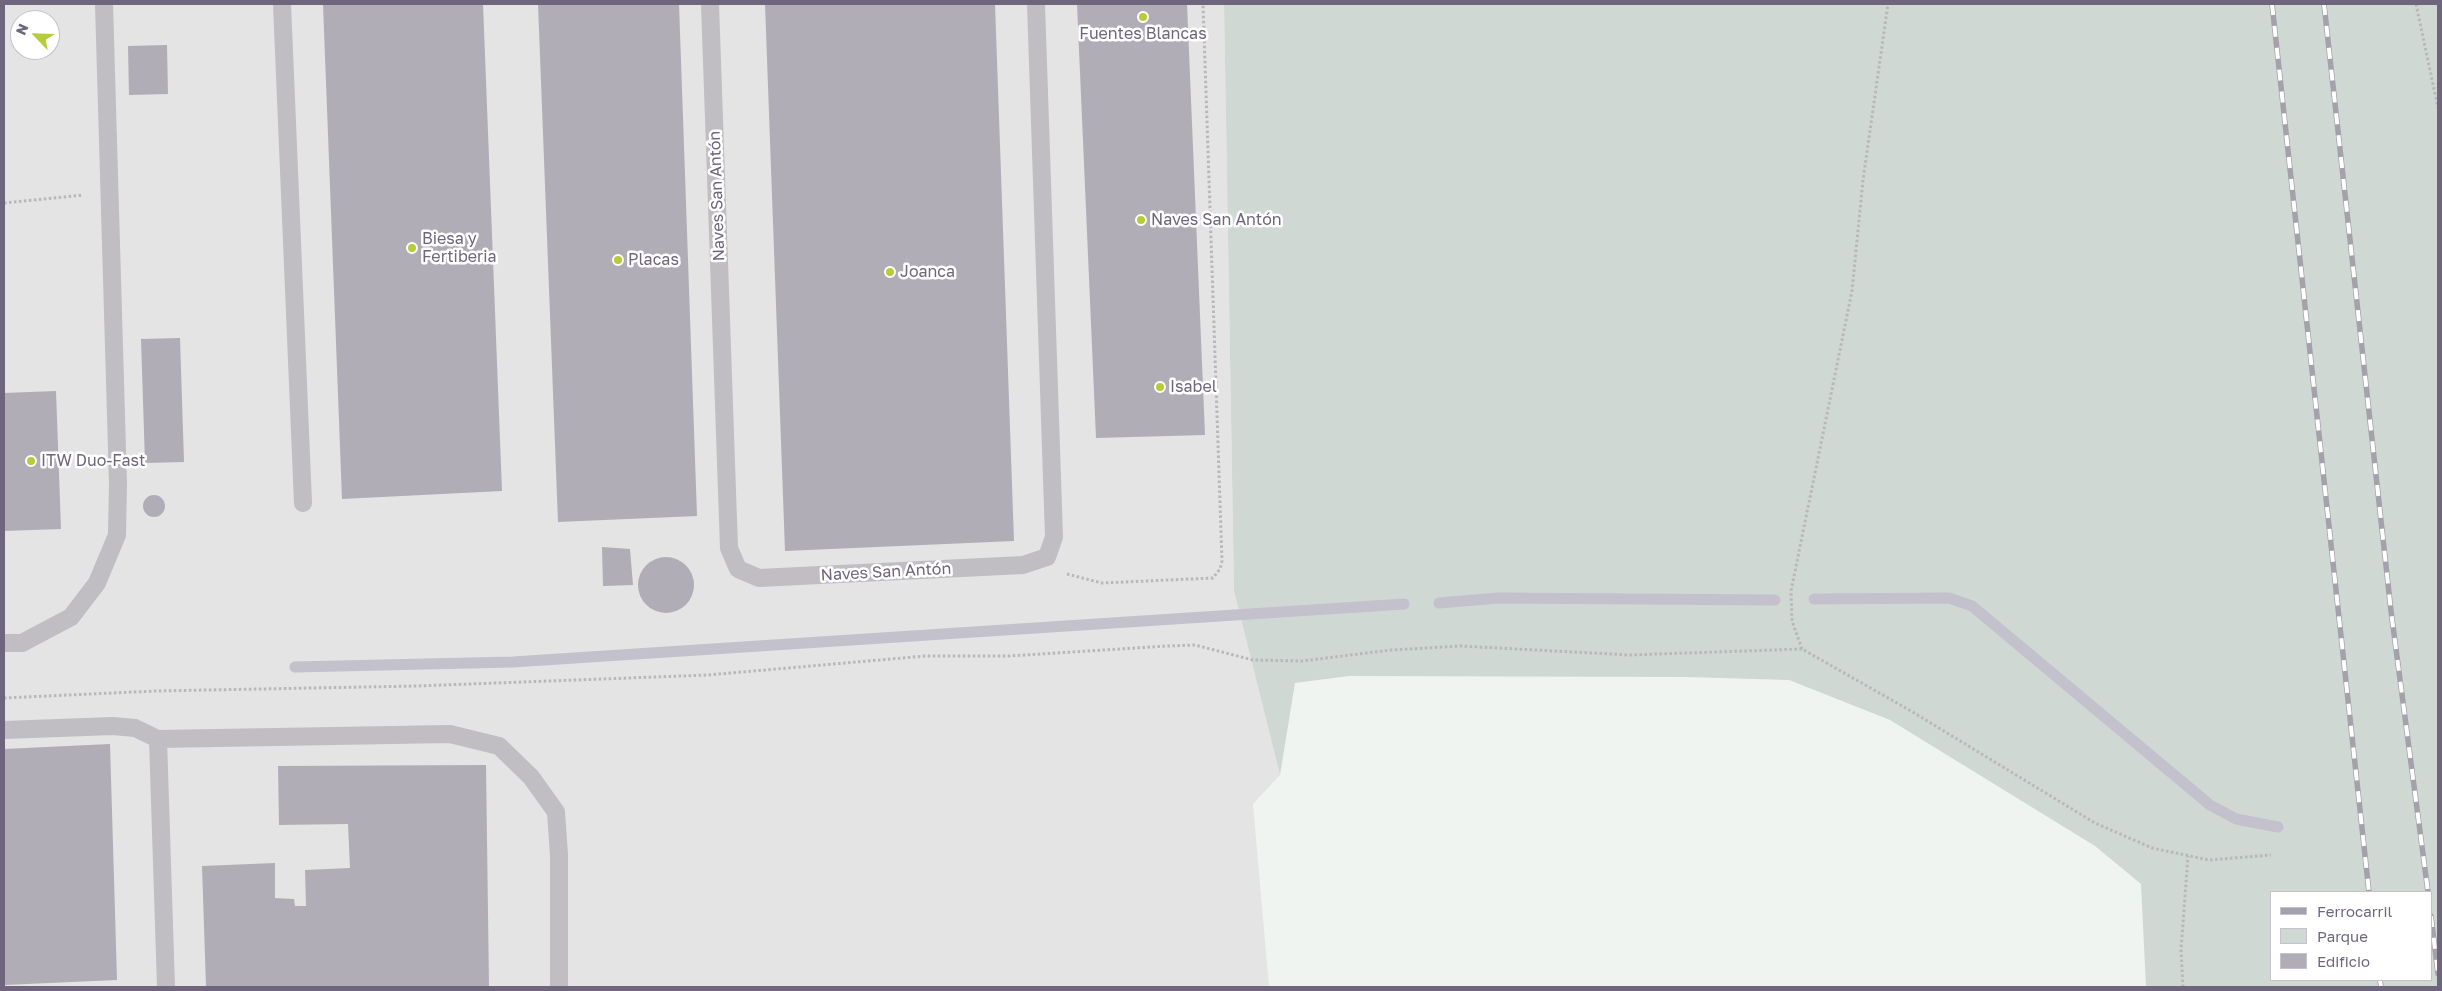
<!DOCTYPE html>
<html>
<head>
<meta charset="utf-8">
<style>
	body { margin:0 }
	#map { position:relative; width:2442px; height:991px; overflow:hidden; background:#f0f4f0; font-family:"Golos Text",sans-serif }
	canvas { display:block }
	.frame { position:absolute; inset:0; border:5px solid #6f667d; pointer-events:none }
	.legend { position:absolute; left:2270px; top:891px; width:162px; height:90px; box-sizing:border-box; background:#fff; border:1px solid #c5c2cb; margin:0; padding:6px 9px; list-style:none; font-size:15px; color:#6f667d }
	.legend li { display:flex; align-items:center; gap:10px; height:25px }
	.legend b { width:25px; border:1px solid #c5c2cb }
	.north { position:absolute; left:10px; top:10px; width:50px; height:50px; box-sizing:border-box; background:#fff; border:1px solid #c5c2cb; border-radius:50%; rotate:294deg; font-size:14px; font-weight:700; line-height:20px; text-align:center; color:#6f667d }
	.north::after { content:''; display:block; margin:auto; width:18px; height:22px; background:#b6cc38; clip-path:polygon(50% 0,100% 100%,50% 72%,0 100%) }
</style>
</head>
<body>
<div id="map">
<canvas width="2442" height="991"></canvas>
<div class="frame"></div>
<ul class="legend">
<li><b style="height:6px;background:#a4a1aa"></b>Ferrocarril</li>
<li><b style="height:14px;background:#d0d8d4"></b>Parque</li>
<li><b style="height:14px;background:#b0adb7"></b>Edificio</li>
</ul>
<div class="north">N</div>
</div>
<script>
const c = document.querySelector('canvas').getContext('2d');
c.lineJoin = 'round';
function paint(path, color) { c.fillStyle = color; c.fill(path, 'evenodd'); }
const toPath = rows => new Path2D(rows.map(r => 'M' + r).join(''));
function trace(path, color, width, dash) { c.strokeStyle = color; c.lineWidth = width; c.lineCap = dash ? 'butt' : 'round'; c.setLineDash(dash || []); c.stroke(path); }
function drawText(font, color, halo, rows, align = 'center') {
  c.font = font + ' "Golos Text",sans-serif'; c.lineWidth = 5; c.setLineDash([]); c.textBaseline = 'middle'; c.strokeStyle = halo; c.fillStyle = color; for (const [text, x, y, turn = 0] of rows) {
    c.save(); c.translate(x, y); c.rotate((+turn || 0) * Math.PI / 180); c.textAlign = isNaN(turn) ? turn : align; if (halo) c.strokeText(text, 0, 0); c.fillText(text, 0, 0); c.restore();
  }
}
paint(toPath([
	[4,4,1224,4,1234,591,1280,775,1253,804,1269,987,4,987],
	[20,20,50,20,50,50,20,50]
]), '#e3e4e3');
paint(toPath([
	[1224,4,2438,4,2438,987,2146,987,2141,884,2095,846,1890,720,1789,680,1686,677,1349,676,1295,683,1280,775,1234,591],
	[2271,892,2431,892,2431,980,2271,980]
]), '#d0d8d4');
trace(toPath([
	[1814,599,1949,598,1972,606,2210,805,2236,819,2278,827],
	[1439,603,1498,598,1775,600],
	[295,667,513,662,1404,604]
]), '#c3c1cc', 11);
paint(toPath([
	[323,4,483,4,502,491,342,499],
	[538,4,679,4,697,516,558,522],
	[765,4,995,4,1014,541,785,551],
	[1077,4,1187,4,1205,435,1096,438],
	[167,45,168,94,129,95,128,46],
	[180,338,184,462,145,463,141,339],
	[56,391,61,529,4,531,4,393],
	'143 506a11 11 0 1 1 22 0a11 11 0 1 1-22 0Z',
	[602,547,630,549,633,585,603,586],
	'638 585a28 28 0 1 1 56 0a28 28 0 1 1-56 0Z',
	[110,744,117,980,5,985,4,749],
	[486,765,489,987,206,987,202,866,275,863,275,898,294,899,295,906,306,906,305,870,350,868,348,824,279,825,278,766]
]), '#b0adb7');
trace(toPath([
	[2416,4,2438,108],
	[4,203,83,195],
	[1067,574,1102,583,1213,578,1220,569,1222,561,1203,4],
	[1802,649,1792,621,1791,591,1852,291,1863,180,1888,4],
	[4,698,155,691,417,686,708,675,925,656,1009,656,1167,646,1195,645,1253,660,1302,661,1391,650,1461,646,1629,655,1802,649,1911,711,2095,823,2152,848,2209,860,2271,855],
	[2183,987,2181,950,2188,856]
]), '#b9b7bb', 3, [2.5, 2.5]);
trace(toPath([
	[282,4,303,503],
	[710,4,729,548,738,569,759,578,1023,565,1047,557,1054,537,1036,4],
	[4,643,22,643,71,617,97,583,117,535,118,484,104,4],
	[4,730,113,726,135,728,158,739],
	[166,987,158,739,450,734,499,746,531,777,556,812,559,855,559,987]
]), '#c0bdc3', 18);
const rail = toPath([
	[2272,4,2369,892],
	[2324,4,2391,611,2428,892],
	[2431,916,2438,974],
	[2380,980,2381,987]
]);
trace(rail, '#a4a1aa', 5.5);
trace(rail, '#fff', 4, [11]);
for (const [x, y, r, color] of [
	[1143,17,5,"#b6cc38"],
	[1141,220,5,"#b6cc38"],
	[412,248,5,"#b6cc38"],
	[618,260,5,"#b6cc38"],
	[890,272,5,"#b6cc38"],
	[1160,387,5,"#b6cc38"],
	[31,461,5,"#b6cc38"]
]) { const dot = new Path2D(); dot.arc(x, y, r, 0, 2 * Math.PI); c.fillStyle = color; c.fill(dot); trace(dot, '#fff', 2); }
drawText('16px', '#6f667d', '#fff', [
	["Fuentes Blancas",1143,34,"center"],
	["Naves San Antón",1151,220],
	["Biesa y",422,239],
	["Fertiberia",422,257],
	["Placas",628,260],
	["Joanca",900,272],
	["Isabel",1170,387],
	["ITW Duo-Fast",41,461]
], 'left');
drawText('16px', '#6f667d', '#fff', [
	["Naves San Antón",717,196,-92],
	["Naves San Antón",886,572,-3]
]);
</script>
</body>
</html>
